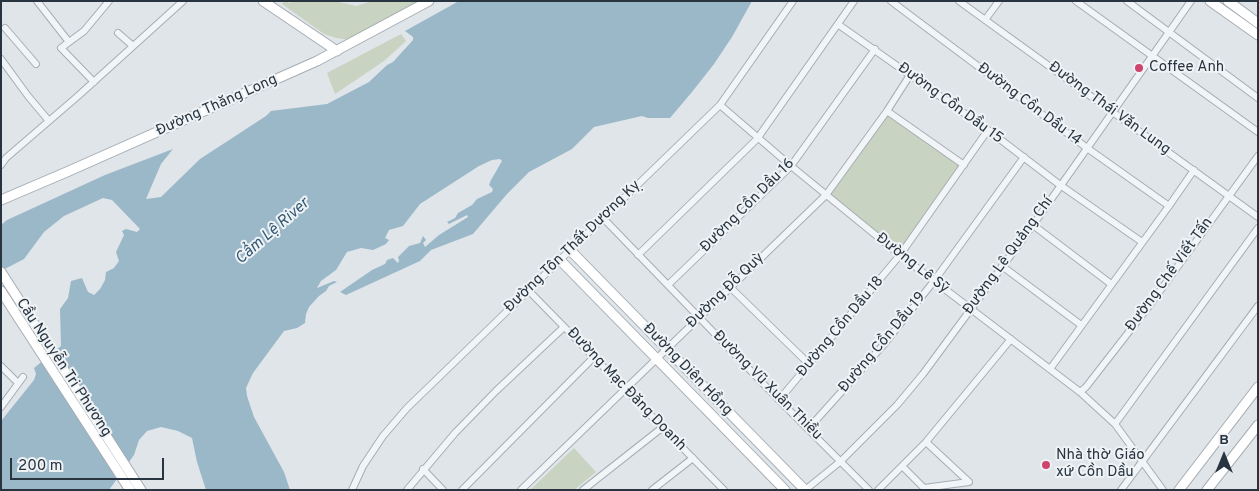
<!DOCTYPE html>
<html>
<head>
<meta charset="utf-8">
<style>
	body { margin:0 }
	#map { position:relative; width:1259px; height:491px; overflow:hidden; background:#e0e5e9; font-family:Overpass,sans-serif }
	canvas { display:block }
	.frame { position:absolute; inset:0; border:2px solid #283540; pointer-events:none }
	.north { position:absolute; left:1199px; top:431px; width:50px; height:50px; -webkit-text-stroke:4px #eff3f6; paint-order:stroke; rotate:0deg; font-size:14px; font-weight:700; line-height:20px; text-align:center; color:#283540 }
	.north::after { content:''; display:block; margin:auto; width:18px; height:22px; background:#283540; clip-path:polygon(50% 0,100% 100%,50% 72%,0 100%) }
	.scale { position:absolute; left:10px; top:458px; width:154px; height:22px; box-sizing:border-box; border:2px solid #283540; border-top:0; padding-left:6px; font-size:15px; line-height:18px; white-space:nowrap; color:#283540; -webkit-text-stroke:4px #eff3f6; paint-order:stroke }
</style>
</head>
<body>
<div id="map">
<canvas width="1259" height="491"></canvas>
<div class="frame"></div>
<div class="north">B</div>
<div class="scale">200 m</div>
</div>
<script>
const c = document.querySelector('canvas').getContext('2d');
c.lineJoin = 'round';
function paint(path, color) { c.fillStyle = color; c.fill(path, 'evenodd'); }
const toPath = rows => new Path2D(rows.map(r => 'M' + r).join(''));
function trace(path, color, width, dash) { c.strokeStyle = color; c.lineWidth = width; c.lineCap = dash ? 'butt' : 'round'; c.setLineDash(dash || []); c.stroke(path); }
function drawText(font, color, halo, rows, align = 'center') {
  c.font = font + ' Overpass,sans-serif'; c.lineWidth = 4; c.setLineDash([]); c.textBaseline = 'middle'; c.strokeStyle = halo; c.fillStyle = color; for (const [text, x, y, turn = 0] of rows) {
    c.save(); c.translate(x, y); c.rotate((+turn || 0) * Math.PI / 180); c.textAlign = isNaN(turn) ? turn : align; if (halo) c.strokeText(text, 0, 0); c.fillText(text, 0, 0); c.restore();
  }
}
paint(toPath([
	[284,1,290,3,292,1,335,1,356,6,372,1,421,1,350,40,336,38,324,34,282,4],
	[401,34,406,41,384,61,335,94,327,73],
	[887,111,964,165,900,255,826,195],
	[574,448,596,472,574,490,530,490]
]), '#c8d3c1');
paint(toPath([
	[459,1,752,1,732,37,714,64,692,92,670,118,648,118,642,116,594,127,572,149,529,172,507,194,473,234,431,250,420,261,346,295,340,292,372,270,385,264,387,260,393,258,398,263,399,261,398,257,409,246,420,243,423,236,426,240,423,243,425,247,439,235,468,217,467,215,449,224,447,222,455,218,458,213,472,205,477,199,492,192,493,189,489,185,491,180,502,161,500,159,492,160,479,166,420,204,403,226,389,230,385,238,389,240,386,244,373,250,361,248,347,252,336,270,321,281,317,288,334,281,337,282,329,286,326,291,319,296,309,307,306,314,305,323,297,328,284,331,253,373,246,388,247,396,254,417,284,472,290,490,206,490,197,462,192,438,178,431,161,427,147,431,139,440,134,455,109,490,1,490,1,421,34,380,36,374,34,368,61,346,60,309,68,298,71,281,82,278,88,292,94,295,100,289,105,280,106,272,114,268,119,261,116,252,124,235,122,231,126,229,137,232,140,229,112,200,103,198,64,216,44,232,24,259,1,271,1,225,7,220,105,175,173,149,161,164,146,199,161,197,200,159,266,116,271,111,327,104,369,82,387,65,393,62,413,40,413,37,405,31]
]), '#9bb8c9');
const street = toPath([
	[37,1,69,42],
	[891,1,1087,148,1169,206],
	[959,1,1258,217],
	[1076,1,1258,132],
	[1127,1,1258,98],
	[985,20,999,1],
	[839,25,988,130,1060,185,1142,242],
	[5,28,36,64],
	[118,33,133,46],
	[1,59,28,96,49,121],
	[94,82,61,48,84,31,109,1],
	[720,105,791,166,900,255,1080,392,1115,424,1163,490],
	[887,111,964,165],
	[1,165,6,158,78,96,183,1],
	[603,218,779,400,869,490],
	[1033,225,1111,284],
	[638,255,757,139,854,1],
	[1002,266,1081,325],
	[668,285,791,166,875,49],
	[730,287,810,365],
	[528,290,724,490],
	[1,366,18,383],
	[1050,369,1169,206,1194,170],
	[1080,392,1086,387,1149,306,1258,156],
	[779,400,900,255,988,130],
	[1,407,23,377],
	[1115,424,1258,228],
	[809,428,885,343,934,281,1024,157],
	[902,466,926,490],
	[423,469,443,490],
	[924,488,969,482,926,442],
	[352,490,363,466,383,436,407,408,720,105,793,1],
	[407,490,455,433,496,391,564,327],
	[462,490,594,357],
	[521,490,826,195,887,111,910,75],
	[583,490,663,427],
	[652,490,693,458],
	[805,490,841,461,897,405,923,374,1033,225,1191,1],
	[878,490,926,442,1011,339],
	[1121,490,1258,306]
]);
const secondary = toPath([
	[263,1,337,51],
	[1210,1,1258,35],
	[1228,1,1258,23],
	[1,200,69,171,317,61,429,1],
	[570,250,805,490],
	[560,260,785,490],
	[1,272,141,490],
	[1,291,130,490],
	[1179,490,1258,387],
	[1207,490,1258,425]
]);
trace(street, '#a5adb3', 8);
trace(secondary, '#a5adb3', 11);
trace(street, '#f2f5f7', 6);
trace(secondary, '#fff', 9);
for (const [x, y, r, color] of [
	[1139,68,5,"#ce456d"],
	[1046,465,5,"#ce456d"]
]) { const dot = new Path2D(); dot.arc(x, y, r, 0, 2 * Math.PI); c.fillStyle = color; c.fill(dot); trace(dot, '#eff3f6', 2); }
drawText('15px', '#283540', '#eff3f6', [
	["Coffee Anh",1149,68],
	["Nhà thờ Giáo",1056,456],
	["xứ Cồn Dầu",1056,473]
], 'left');
drawText('15px', '#283540', '#eff3f6', [
	["Đường Cồn Dầu 15",950,104,36],
	["Đường Cồn Dầu 14",1029,105,37],
	["Đường Thăng Long",217,106,-24],
	["Đường Thái Văn Lung",1109,109,36],
	["Đường Cồn Dầu 16",748,206,-45],
	["Đường Tôn Thất Dương Kỵ",573,247,-44],
	["Đường Lê Quảng Chí",1009,256,-54],
	["Đường Lê Sỹ",912,264,38],
	["Đường Chế Viết Tấn",1170,275,-54],
	["Đường Đỗ Quỳ",726,291,-44],
	["Đường Cồn Dầu 18",841,327,-50],
	["Đường Cồn Dầu 19",883,343,-50],
	["Cầu Nguyễn Tri Phương",63,368,57],
	["Đường Diên Hồng",687,370,46],
	["Đường Vũ Xuân Thiều",767,386,45],
	["Đường Mạc Đăng Doanh",626,390,46]
]);
drawText('italic 16px', '#335974', '#eff3f6', [
	["Cẩm Lệ River",273,232,-41]
]);
</script>
</body>
</html>
